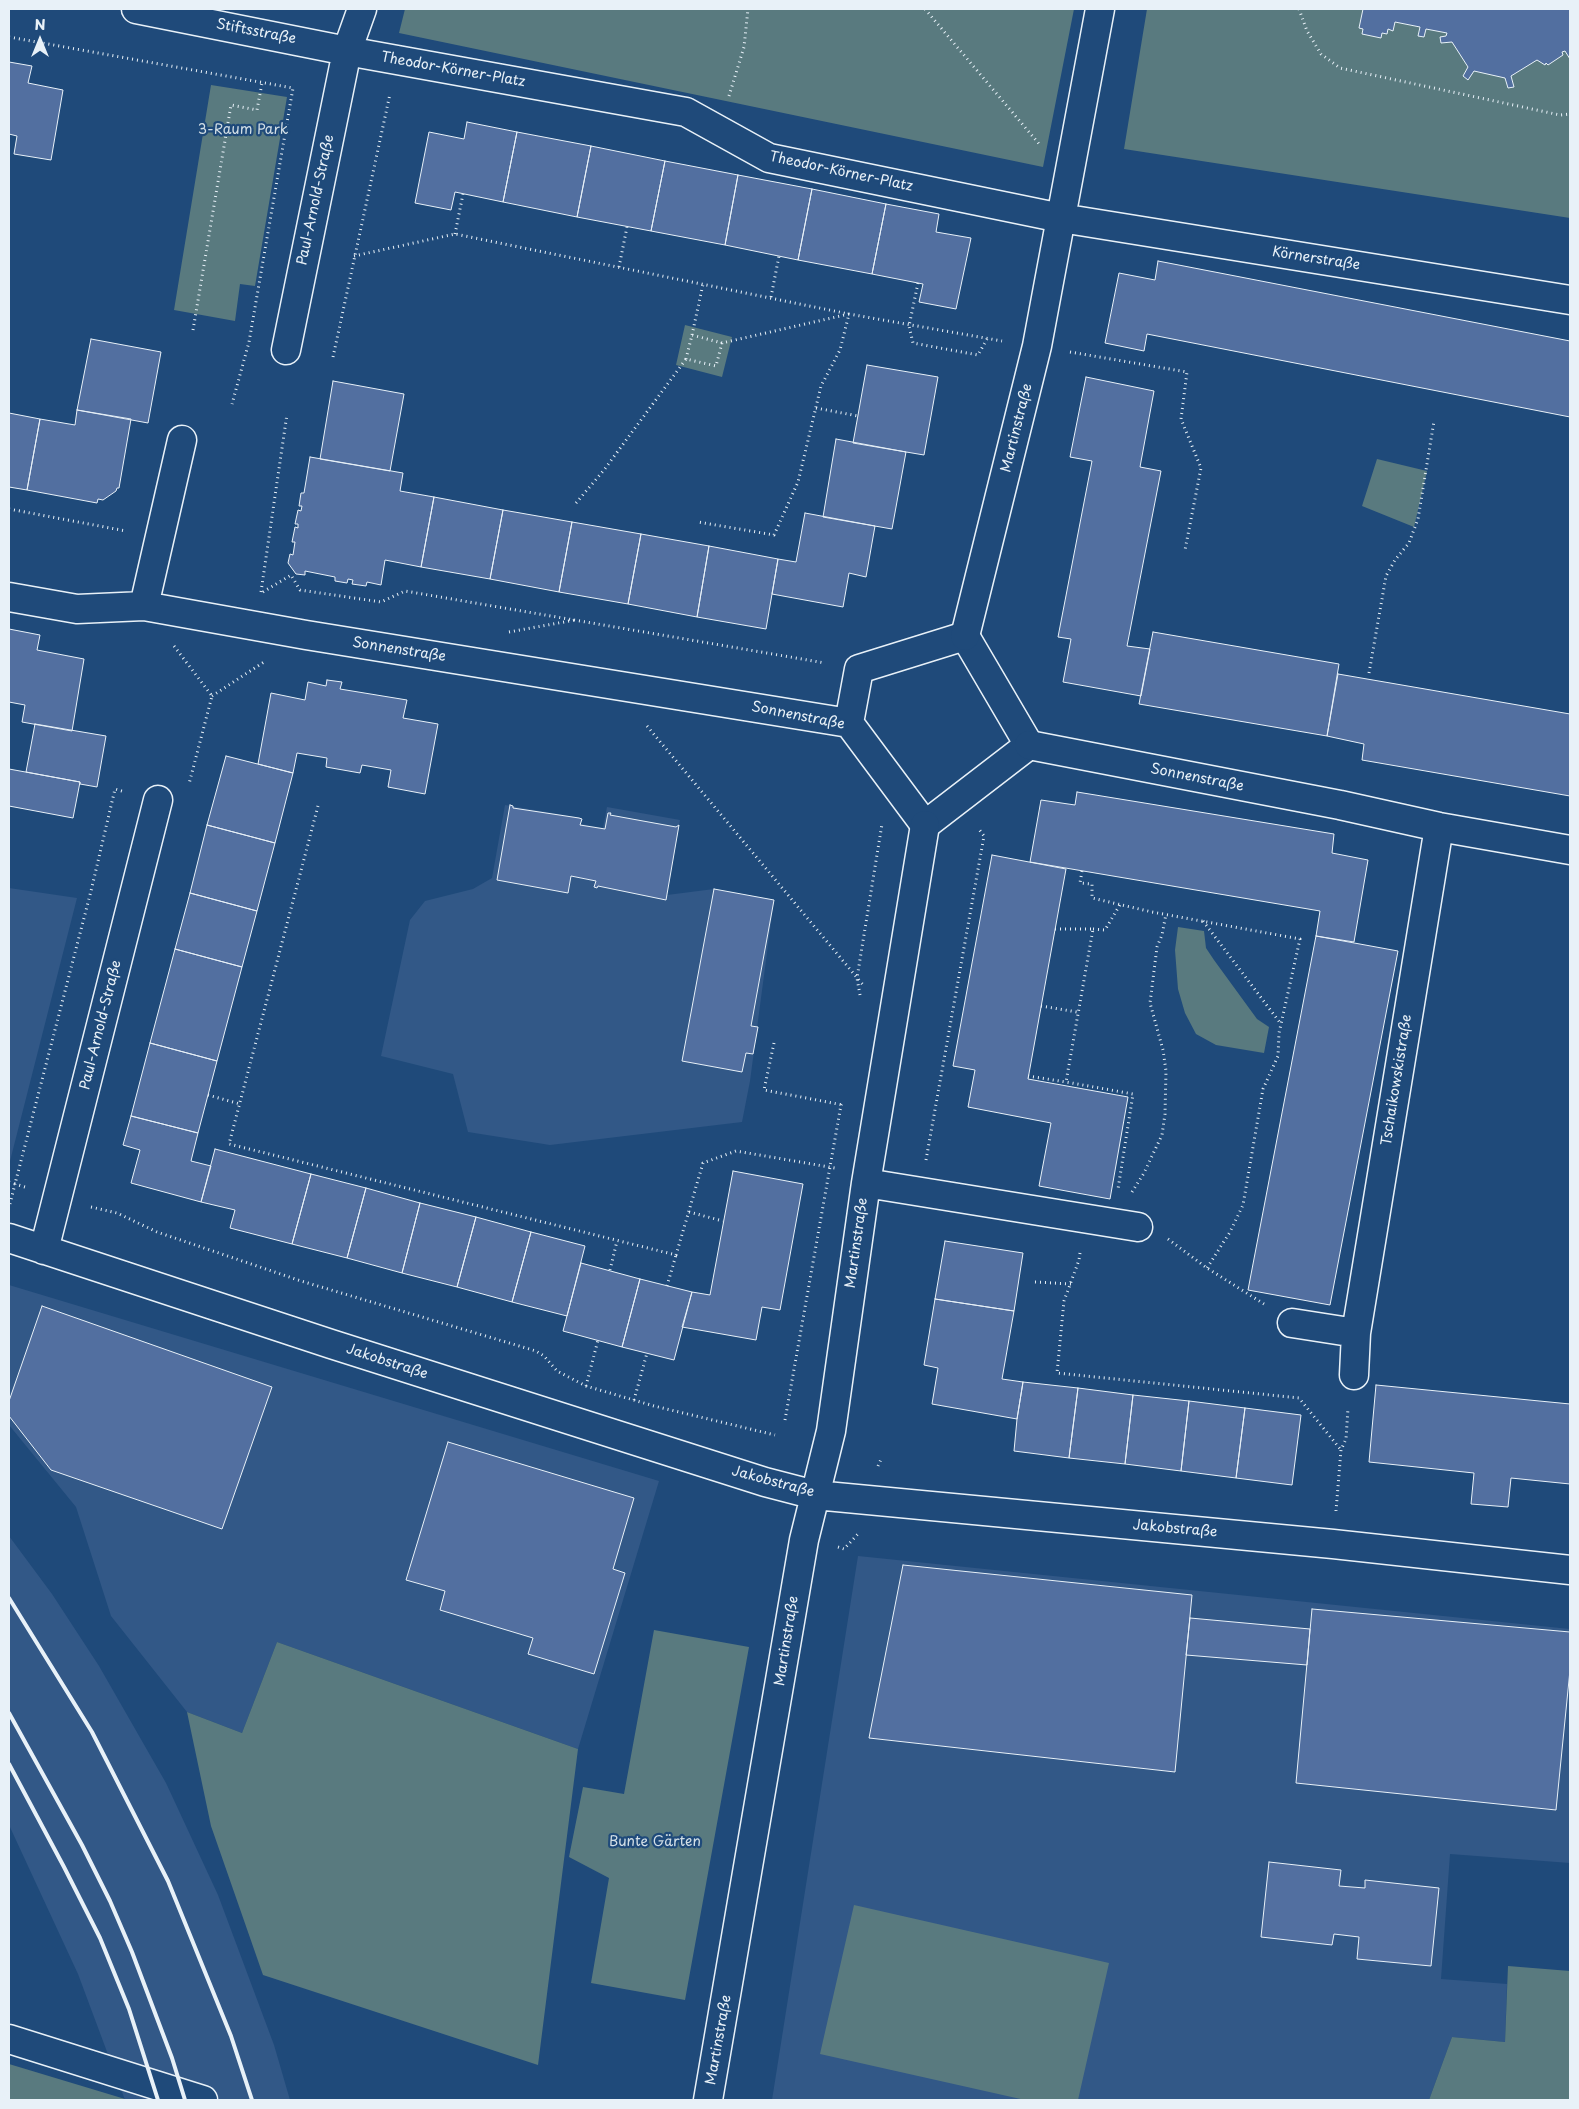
<!DOCTYPE html>
<html>
<head>
<meta charset="utf-8">
<style>
	body { margin:0 }
	#map { position:relative; width:1579px; height:2109px; overflow:hidden; background:#1f4a7a; font-family:"Playpen Sans",sans-serif }
	canvas { display:block }
	.frame { position:absolute; inset:0; border:10px solid #e8f1f8; pointer-events:none }
	.north { position:absolute; left:15px; top:15px; width:50px; height:50px; -webkit-text-stroke:4px #1f4a7a; paint-order:stroke; rotate:0deg; font-size:14px; font-weight:700; line-height:20px; text-align:center; color:#e8f1f8 }
	.north::after { content:''; display:block; margin:auto; width:18px; height:22px; background:#e8f1f8; clip-path:polygon(50% 0,100% 100%,50% 72%,0 100%) }
</style>
</head>
<body>
<div id="map">
<canvas width="1579" height="2109"></canvas>
<div class="frame"></div>
<div class="north">N</div>
</div>
<script>
const c = document.querySelector('canvas').getContext('2d');
c.lineJoin = 'round';
function paint(path, color) { c.fillStyle = color; c.fill(path, 'evenodd'); }
const toPath = rows => new Path2D(rows.map(r => 'M' + r).join(''));
function trace(path, color, width, dash) { c.strokeStyle = color; c.lineWidth = width; c.lineCap = dash ? 'butt' : 'round'; c.setLineDash(dash || []); c.stroke(path); }
function drawText(font, color, halo, rows, align = 'center') {
  c.font = font + ' "Playpen Sans",sans-serif'; c.lineWidth = 4.5; c.setLineDash([]); c.textBaseline = 'middle'; c.strokeStyle = halo; c.fillStyle = color; for (const [text, x, y, turn = 0] of rows) {
    c.save(); c.translate(x, y); c.rotate((+turn || 0) * Math.PI / 180); c.textAlign = isNaN(turn) ? turn : align; if (halo) c.strokeText(text, 0, 0); c.fillText(text, 0, 0); c.restore();
  }
}
paint(toPath([
	[505,805,582,818,581,824,603,828,607,807,680,820,667,895,714,889,774,900,750,1081,742,1122,550,1145,468,1132,453,1074,381,1056,410,920,425,901,473,889,492,878],
	[9,888,77,898,9,1165],
	[9,1285,659,1481,578,1749,277,1642,242,1733,187,1712,111,1616,76,1507,9,1425],
	[9,1536,52,1594,99,1666,166,1783,218,1895,274,2045,290,2100,125,2100,78,1974,9,1825],
	[858,1556,1570,1629,1570,1863,1450,1854,1441,1979,1507,1984,1505,2042,1452,2037,1429,2100,772,2100]
]), '#325887');
paint(toPath([
	[405,9,1074,9,1043,167,399,33],
	[1147,9,1570,9,1570,218,1124,149],
	[211,85,287,97,255,286,240,284,235,321,174,310],
	[685,325,732,337,722,377,676,365],
	[1377,459,1427,471,1414,527,1362,506],
	[1178,927,1204,931,1206,948,1214,960,1257,1019,1269,1027,1264,1053,1216,1045,1196,1034,1185,1013,1178,989,1175,950],
	[654,1630,749,1647,685,2000,591,1983,609,1878,569,1857,583,1787,624,1794],
	[277,1642,578,1749,538,2065,263,1975,211,1826,187,1712,242,1733],
	[854,1905,1109,1963,1078,2100,1025,2100,820,2054],
	[1508,1966,1570,1971,1570,2100,1429,2100,1452,2037,1505,2042],
	[9,2064,125,2099,125,2100,9,2100]
]), '#597a7f');
const building = toPath([
	[1363,9,1570,9,1570,59,1565,51,1562,52,1563,55,1548,65,1546,63,1545,65,1537,60,1511,76,1514,87,1508,88,1505,78,1474,71,1468,80,1463,76,1468,67,1452,42,1441,43,1440,37,1446,36,1447,33,1426,29,1424,37,1418,36,1420,27,1395,22,1393,31,1388,29,1387,34,1382,33,1381,38,1362,34,1363,29,1359,28,1363,9],
	[9,62,32,66,28,83,63,90,51,160,14,154,17,136,9,134,9,62],
	[467,122,517,132,503,202,455,192,451,210,415,203,429,132,464,139,467,122],
	[517,132,591,146,577,217,503,202,517,132],
	[591,146,665,161,651,231,577,217,591,146],
	[665,161,738,175,725,245,651,231,665,161],
	[738,175,812,189,798,260,725,245,738,175],
	[812,189,886,204,872,274,798,260,812,189],
	[886,204,939,214,936,232,971,238,956,309,919,302,923,284,872,274,886,204],
	[1158,261,1570,341,1570,417,1147,334,1144,351,1105,343,1119,273,1155,280,1158,261],
	[91,339,161,352,148,423,77,410,91,339],
	[867,365,938,377,924,455,853,443,867,365],
	[1086,377,1154,391,1140,467,1161,471,1127,646,1150,649,1141,696,1063,682,1071,639,1058,637,1092,461,1070,457,1086,377],
	[333,381,404,394,390,471,320,459,333,381],
	[77,410,131,419,119,488,117,488,116,491,103,500,98,499,97,503,27,490,40,419,75,425,77,410],
	[9,413,40,419,27,490,9,487,9,413],
	[836,439,906,452,892,529,823,517,836,439],
	[310,457,403,473,400,491,434,497,421,567,385,560,381,585,367,582,366,586,352,584,353,580,348,579,347,583,335,581,335,577,305,571,305,575,296,574,288,563,290,554,293,555,295,542,292,542,295,527,298,528,298,524,295,524,298,510,301,511,302,506,299,506,301,493,304,493,310,457],
	[434,497,503,510,490,579,421,567,434,497],
	[503,510,572,522,559,592,490,579,503,510],
	[805,513,875,526,866,577,849,573,843,607,772,594,778,559,796,562,805,513],
	[572,522,641,534,628,604,559,592,572,522],
	[641,534,709,546,697,617,628,604,641,534],
	[709,546,778,559,766,629,697,617,709,546],
	[9,629,40,635,37,650,84,659,72,731,22,722,25,705,9,702,9,629],
	[1153,632,1339,664,1327,736,1139,704,1153,632],
	[1338,674,1570,714,1570,796,1362,760,1364,744,1327,736,1338,674],
	[327,680,342,682,340,689,407,700,403,718,438,724,425,794,388,787,391,770,362,765,360,773,326,767,327,758,297,753,293,773,258,764,271,693,305,700,308,682,326,686,327,680],
	[35,724,106,736,97,787,80,784,80,782,26,772,35,724],
	[226,756,293,773,275,843,207,825,226,756],
	[9,769,80,782,73,818,9,806,9,769],
	[1077,792,1334,834,1332,853,1368,860,1354,942,1316,936,1320,911,1030,862,1041,800,1075,805,1077,792],
	[510,805,513,806,513,808,579,818,582,819,580,825,605,829,608,813,611,813,610,815,676,827,679,825,666,900,598,886,597,888,594,887,596,881,571,876,568,893,497,880,510,805],
	[207,825,275,843,257,911,190,893,207,825],
	[992,855,1066,869,1028,1079,1128,1097,1110,1199,1039,1186,1051,1123,968,1107,975,1070,953,1066,992,855],
	[714,889,774,900,751,1026,758,1027,753,1054,746,1053,742,1072,682,1061,714,889],
	[190,893,257,911,242,967,175,949,190,893],
	[1316,936,1398,951,1330,1305,1248,1290,1316,936],
	[175,949,242,967,217,1061,150,1043,175,949],
	[150,1043,217,1061,198,1133,131,1116,150,1043],
	[131,1116,198,1133,191,1161,211,1166,201,1202,131,1183,140,1150,123,1145,131,1116],
	[215,1149,311,1174,292,1244,230,1228,235,1210,201,1202,215,1149],
	[733,1171,803,1184,780,1310,762,1307,756,1340,682,1327,692,1292,710,1295,733,1171],
	[311,1174,366,1188,347,1258,292,1244,311,1174],
	[366,1188,420,1203,402,1273,347,1258,366,1188],
	[420,1203,476,1217,457,1287,402,1273,420,1203],
	[476,1217,531,1232,512,1302,457,1287,476,1217],
	[531,1232,585,1246,567,1316,512,1302,531,1232],
	[945,1241,1023,1253,1014,1311,935,1299,945,1241],
	[581,1263,640,1279,622,1347,563,1331,581,1263],
	[640,1279,692,1292,674,1360,622,1347,640,1279],
	[935,1299,1014,1311,1002,1379,1023,1382,1017,1419,932,1404,938,1368,924,1365,935,1299],
	[42,1306,272,1387,222,1529,51,1470,9,1416,9,1401,42,1306],
	[1023,1382,1078,1388,1069,1458,1014,1451,1017,1419,1023,1382],
	[1376,1385,1570,1404,1570,1484,1511,1478,1508,1507,1471,1504,1474,1473,1369,1462,1376,1385],
	[1078,1388,1133,1395,1125,1464,1069,1458,1078,1388],
	[1133,1395,1189,1401,1181,1471,1125,1464,1133,1395],
	[1189,1401,1245,1408,1236,1478,1181,1471,1189,1401],
	[1245,1408,1301,1415,1292,1485,1236,1478,1245,1408],
	[448,1442,634,1498,613,1569,625,1573,594,1674,528,1654,533,1638,440,1610,445,1591,406,1580,448,1442],
	[903,1565,1192,1595,1175,1772,869,1738,903,1565],
	[1312,1609,1570,1632,1570,1670,1556,1810,1296,1783,1312,1609],
	[1190,1618,1310,1629,1307,1665,1186,1655,1190,1618],
	[1269,1862,1341,1870,1339,1886,1365,1888,1365,1880,1439,1888,1431,1966,1357,1959,1359,1937,1334,1934,1332,1945,1261,1937,1269,1862]
]);
paint(building, '#526fa0');
trace(building, '#e8f1f8', 1);
const pedestrian = toPath([
	[9,597,77,609,144,606,306,635,849,723,925,825,1029,745,965,636,859,669,849,723],
	[144,606,182,440]
]);
const minor = toPath([
	[136,9,347,51,686,112,769,158,1061,218,1570,300],
	[286,350,347,51,362,9],
	[965,636,1037,346,1100,9],
	[1029,745,1340,805,1439,827,1570,850],
	[866,1183,1138,1227],
	[9,1238,331,1344,765,1482,815,1495,1333,1544,1570,1570],
	[44,1250,158,800],
	[1292,1323,1356,1333],
	[1354,1375,1356,1333,1439,827],
	[708,2100,804,1540,831,1431,866,1183,925,825]
]);
const secondary = toPath([
	[9,2039,203,2100]
]);
trace(pedestrian, '#e8f1f8', 31);
trace(minor, '#e8f1f8', 31);
trace(secondary, '#e8f1f8', 31);
trace(toPath([
	[925,9,1040,145],
	[1299,9,1307,31,1321,54,1340,68,1560,115,1570,114],
	[9,37,293,88,249,342,232,404],
	[729,96,744,47,748,9],
	[455,234,463,194],
	[354,256,455,234,849,314,1002,341],
	[619,267,627,227],
	[918,283,909,326,913,343,978,355,987,339],
	[771,297,779,256],
	[193,330,231,105,257,110,262,83],
	[692,335,703,284],
	[1070,352,1187,372,1181,419,1201,468,1185,550],
	[333,357,390,94],
	[686,359,692,335,722,343],
	[816,408,858,416],
	[576,503,604,470,686,359,716,366,722,343,849,314,840,350,821,386,798,482,774,535,698,522],
	[9,509,126,531],
	[261,592,287,414],
	[263,592,291,575,300,590,381,602,405,591,825,663],
	[509,632,575,620],
	[174,646,212,696,189,784],
	[1369,673,1386,576,1395,560,1409,543,1418,519,1434,421],
	[212,696,264,662],
	[647,726,864,986],
	[318,806,229,1144,676,1255,703,1163,736,1151,835,1168],
	[1082,871,1080,883,1092,884,1092,898,1152,912,1300,939,1279,1033,1278,1056,1263,1089,1243,1205,1230,1232,1207,1268],
	[1203,921,1281,1024],
	[1055,929,1093,929,1066,1082,1133,1094,1118,1189],
	[1093,929,1105,930,1121,903],
	[860,995,857,978,882,824],
	[1041,1006,1077,1012],
	[774,1043,764,1090,843,1105],
	[1028,1076,1066,1082],
	[208,1095,240,1104],
	[926,1160,984,836,978,828],
	[9,1182,15,1184,91,891,115,789,125,792],
	[1132,1192,1144,1173,1162,1135,1165,1114,1166,1071,1163,1050,1150,1003,1157,947,1162,935,1166,914],
	[10,1204,15,1184,25,1187],
	[91,1207,117,1213,157,1232,301,1281,536,1351,544,1356,557,1371,586,1386,654,1406,775,1435],
	[689,1212,723,1221],
	[1168,1239,1207,1268,1264,1304],
	[1080,1253,1079,1260,1064,1301,1057,1373,1299,1398,1341,1450],
	[610,1270,617,1241],
	[1035,1282,1071,1284],
	[667,1286,676,1255],
	[586,1386,598,1340],
	[634,1400,647,1353],
	[785,1420,841,1105,844,1101],
	[878,1466,882,1457],
	[1336,1511,1341,1450,1346,1439,1348,1408],
	[838,1547,844,1549,858,1534]
]), '#e8f1f8', 3, [1, 4]);
trace(pedestrian, '#1f4a7a', 28);
trace(minor, '#1f4a7a', 28);
trace(secondary, '#1f4a7a', 28);
trace(toPath([
	[9,1598,92,1732,168,1881,231,2036,252,2100],
	[9,1713,82,1845,110,1901,132,1952,172,2058,185,2100],
	[9,1764,64,1867,100,1938,129,2009,158,2100]
]), '#e8f1f8', 4);
drawText('14px', '#e8f1f8', '#1f4a7a', [
	["Stiftsstraße",256,32,11],
	["Theodor-Körner-Platz",453,70,10],
	["Theodor-Körner-Platz",841,172,12],
	["Paul-Arnold-Straße",316,200,-78],
	["Körnerstraße",1316,259,9],
	["Martinstraße",1017,428,-76],
	["Sonnenstraße",399,650,9],
	["Sonnenstraße",798,716,11],
	["Sonnenstraße",1197,778,11],
	["Paul-Arnold-Straße",101,1025,-76],
	["Tschaikowskistraße",1397,1080,-81],
	["Martinstraße",857,1243,-82],
	["Jakobstraße",387,1362,18],
	["Jakobstraße",773,1482,15],
	["Jakobstraße",1175,1529,5],
	["Martinstraße",787,1641,-81],
	["Martinstraße",719,2040,-80]
]);
drawText('14px', '#d3dfe6', '#1f4a7a', [
	["3-Raum Park",243,130],
	["Bunte Gärten",655,1842]
]);
</script>
</body>
</html>
